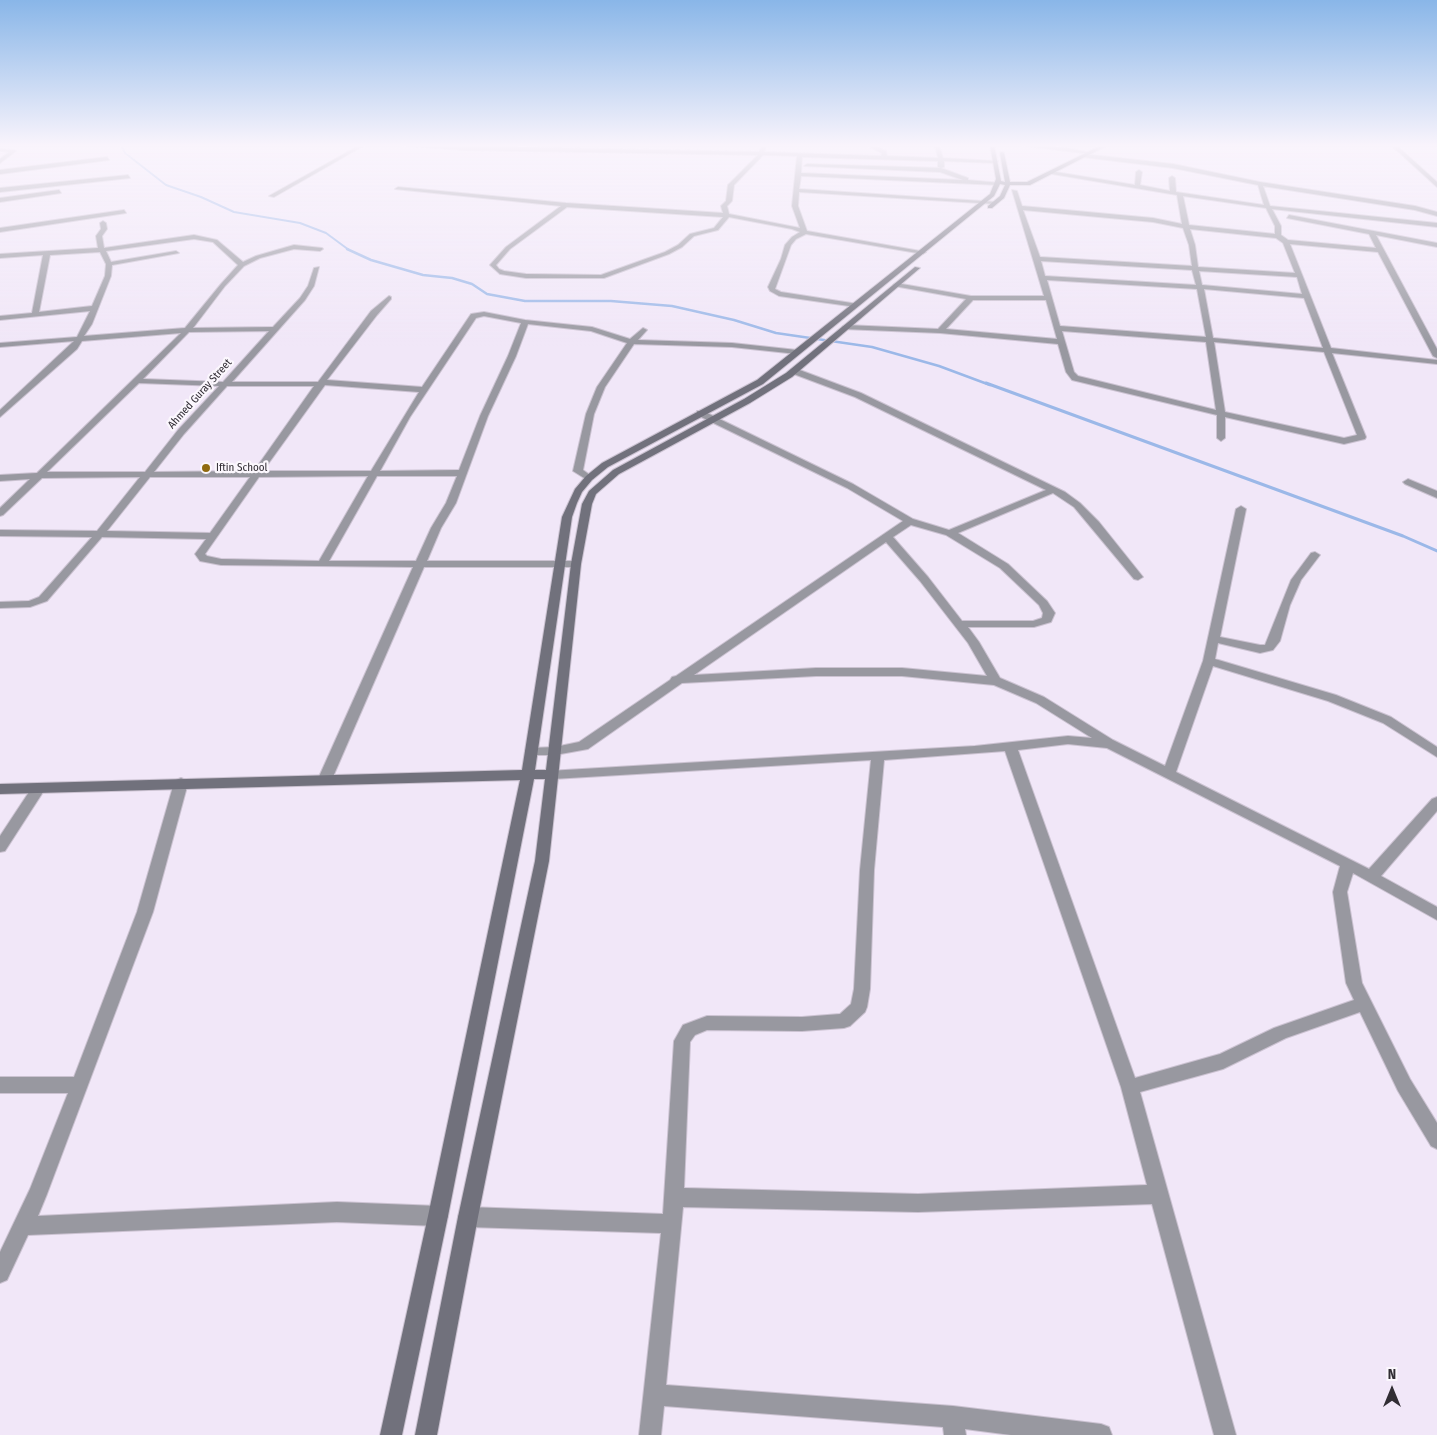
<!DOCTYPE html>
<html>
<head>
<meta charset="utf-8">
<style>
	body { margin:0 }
	#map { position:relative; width:1437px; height:1435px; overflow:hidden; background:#f1e7f8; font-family:"Fira Sans Condensed",sans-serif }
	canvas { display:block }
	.north { position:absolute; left:1367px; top:1365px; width:50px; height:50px; -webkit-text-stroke:4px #fbf7fd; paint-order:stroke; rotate:0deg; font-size:14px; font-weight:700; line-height:20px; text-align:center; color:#312d34 }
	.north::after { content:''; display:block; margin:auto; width:18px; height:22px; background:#312d34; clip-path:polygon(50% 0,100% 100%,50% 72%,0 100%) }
</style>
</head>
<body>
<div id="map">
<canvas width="1437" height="1435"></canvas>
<div class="north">N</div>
</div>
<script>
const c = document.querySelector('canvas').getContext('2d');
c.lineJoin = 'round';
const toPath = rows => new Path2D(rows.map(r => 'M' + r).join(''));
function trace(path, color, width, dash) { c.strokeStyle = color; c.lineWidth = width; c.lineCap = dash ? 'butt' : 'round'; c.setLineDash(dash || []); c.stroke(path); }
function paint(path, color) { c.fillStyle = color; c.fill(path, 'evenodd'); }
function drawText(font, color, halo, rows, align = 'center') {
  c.font = font + ' "Fira Sans Condensed",sans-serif'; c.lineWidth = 4.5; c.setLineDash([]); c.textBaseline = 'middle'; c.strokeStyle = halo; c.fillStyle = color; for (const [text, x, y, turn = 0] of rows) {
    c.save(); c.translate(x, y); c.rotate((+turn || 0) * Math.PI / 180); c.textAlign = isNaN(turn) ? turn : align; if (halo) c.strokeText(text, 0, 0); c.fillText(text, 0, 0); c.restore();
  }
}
trace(toPath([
	[121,145,125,153,166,185,201,197,234,212,300,223,326,233,349,250]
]), '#9bb8e8', 2);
trace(toPath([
	[347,249,371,260,423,275,452,278,472,284,487,294,525,301,611,301,672,306,734,320,776,333,872,347,939,366,990,385]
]), '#9bb8e8', 2.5);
trace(toPath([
	[986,383,1403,536,1437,551]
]), '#9bb8e8', 3);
const street = toPath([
	[360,145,365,145,274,197,269,196,360,145],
	[397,145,759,152,763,145,767,145,764,152,881,156,882,153,867,145,873,145,886,151,887,156,938,158,935,145,939,145,943,158,998,161,995,163,944,161,944,167,941,168,968,178,968,180,1001,183,998,185,801,176,799,189,998,202,995,204,799,192,798,206,807,231,926,252,923,254,806,234,796,239,791,245,775,289,781,292,858,304,859,305,856,307,779,296,770,291,768,287,781,259,785,245,792,237,800,232,792,229,729,217,718,230,694,236,682,247,669,254,604,278,526,278,500,274,490,265,506,247,561,206,395,189,398,187,566,203,723,213,721,206,726,201,728,185,758,155,464,150,397,145],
	[763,155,797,156,792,206,800,228,729,214,727,206,732,201,734,185,763,155],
	[802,157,938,161,938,167,941,168,807,164,804,166,940,172,963,180,801,173,802,157],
	[567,207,723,217,714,228,690,234,678,245,665,252,601,275,526,274,504,271,499,269,496,265,510,249,567,207],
	[1020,145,1066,148,1092,153,1090,154,1020,145],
	[1391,145,1396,145,1437,182,1437,187,1391,145],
	[0,149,14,150,16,151,0,163,0,159,9,152,0,151,0,149],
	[1084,154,1173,164,1260,182,1415,206,1437,212,1437,216,1415,210,1263,186,1270,206,1437,223,1437,227,1272,209,1281,226,1281,235,1288,240,1376,248,1369,234,1287,218,1289,215,1437,243,1437,247,1376,235,1437,349,1437,358,1433,356,1378,252,1290,244,1331,348,1437,360,1437,364,1332,353,1366,437,1365,439,1344,444,1225,417,1225,438,1221,441,1217,438,1217,415,1072,380,1066,372,1058,344,940,333,843,329,842,327,846,325,938,329,966,299,894,286,893,285,896,283,971,296,1044,296,1012,190,1017,191,1022,206,1153,218,1182,224,1177,195,1052,174,1050,171,1135,185,1136,172,1139,170,1142,172,1140,185,1170,191,1169,178,1172,176,1175,178,1176,192,1264,205,1258,185,1173,168,1082,157,1084,154],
	[1183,196,1266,208,1275,226,1275,234,1189,225,1183,196],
	[1023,210,1153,222,1183,228,1189,245,1192,266,1040,257,1023,210],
	[1190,229,1276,238,1283,243,1295,273,1198,267,1195,245,1190,229],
	[1041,261,1192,270,1196,285,1045,276,1041,261],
	[1199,271,1297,277,1302,294,1202,285,1199,271],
	[1047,280,1197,289,1206,337,1060,326,1047,280],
	[1204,289,1304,298,1323,348,1213,338,1204,289],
	[973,300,1046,300,1057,339,946,329,973,300],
	[1062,331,1206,342,1216,410,1078,376,1074,372,1062,331],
	[1214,342,1324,352,1357,435,1344,438,1225,412,1214,342],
	[107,157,109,160,0,174,0,170,107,157],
	[128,175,130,178,0,192,0,188,128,175],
	[59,190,61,193,0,202,0,198,59,190],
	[124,210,126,213,0,232,0,228,124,210],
	[103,221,106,223,107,229,102,236,104,248,194,235,217,240,243,262,256,256,294,245,322,248,323,249,320,251,294,249,260,258,244,266,225,286,193,328,273,327,300,298,308,286,314,268,319,267,314,286,305,300,232,382,318,382,371,311,389,296,391,297,391,299,377,315,327,380,422,387,471,314,484,312,525,320,592,327,630,339,643,328,647,330,638,340,732,343,797,350,801,352,797,354,732,347,634,344,605,387,594,414,583,470,594,478,589,481,573,471,586,414,597,387,627,343,591,331,528,324,516,356,488,416,456,503,441,528,427,561,576,561,581,564,576,567,424,567,332,779,330,782,325,784,320,782,318,779,413,567,221,565,200,561,195,554,206,539,102,537,47,601,30,607,0,608,0,602,29,601,39,597,92,537,0,536,0,530,97,531,140,477,42,478,3,515,0,516,0,508,30,479,0,481,0,475,37,473,181,333,82,341,77,349,0,417,0,410,74,341,0,347,0,343,77,337,90,311,0,320,0,316,32,313,43,255,0,258,0,254,98,248,96,236,101,229,100,223,103,221],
	[194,239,213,242,238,265,221,284,185,328,84,336,92,324,111,276,112,265,179,253,176,251,111,262,106,251,194,239],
	[100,252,106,264,105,276,92,306,39,312,50,255,100,252],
	[484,316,521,323,508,356,480,416,459,470,380,471,410,417,476,318,484,316],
	[269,331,223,382,143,379,189,332,269,331],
	[139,383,219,386,178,430,145,472,47,472,139,383],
	[325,385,419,392,371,471,263,471,325,385],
	[227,386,314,386,254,471,154,472,184,434,227,386],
	[368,476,319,561,221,559,207,556,205,554,259,477,368,476],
	[377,476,457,476,446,503,431,528,416,561,329,561,377,476],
	[150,477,250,477,210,533,107,531,150,477],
	[791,369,797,369,861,393,1065,492,1080,503,1099,522,1143,577,1138,580,1134,579,1074,507,1053,493,958,533,1008,564,1047,601,1055,613,1051,622,1034,627,968,627,979,642,1000,678,1044,697,1113,740,1165,766,1203,661,1236,509,1241,506,1246,509,1220,637,1260,645,1265,645,1291,580,1311,553,1315,552,1320,555,1301,580,1290,605,1280,641,1273,650,1260,653,1218,643,1215,659,1336,695,1391,717,1437,747,1437,757,1383,723,1328,701,1213,666,1176,772,1369,869,1432,799,1437,797,1437,811,1381,876,1437,907,1437,920,1353,873,1347,892,1362,983,1410,1079,1437,1123,1437,1149,1431,1146,1398,1091,1360,1012,1286,1038,1223,1069,1140,1092,1236,1435,1214,1435,1152,1204,918,1212,683,1207,666,1385,953,1406,1101,1424,1109,1427,1112,1435,1011,1435,965,1429,966,1435,944,1435,943,1427,664,1406,661,1435,639,1435,661,1233,468,1227,461,1224,458,1217,461,1210,468,1207,663,1214,674,1041,683,1025,707,1016,802,1017,840,1014,851,1004,854,989,860,870,871,760,553,779,548,777,546,774,548,771,975,746,1068,736,1092,738,1036,703,994,685,902,676,816,676,682,683,588,749,555,755,526,755,525,752,526,749,531,748,555,747,579,742,670,680,672,677,676,676,903,521,847,488,697,415,697,411,703,411,853,484,913,519,949,530,1046,490,855,397,791,373,791,369],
	[911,525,946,535,1000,568,1039,605,1043,613,1042,618,1033,621,962,621,928,577,893,537,911,525],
	[886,542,920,581,968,643,987,676,902,668,816,668,694,675,886,542],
	[1068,744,1107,748,1340,866,1333,892,1346,983,1354,1000,1274,1028,1220,1054,1135,1078,1018,750,1068,744],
	[1005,751,1121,1087,1147,1185,918,1194,684,1188,690,1042,695,1035,707,1030,802,1031,844,1028,850,1026,865,1012,867,1007,870,989,874,870,884,760,1005,751],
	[1408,479,1437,491,1437,498,1405,484,1403,482,1408,479],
	[181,778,186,780,188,783,153,912,47,1194,38,1216,337,1202,438,1206,445,1209,448,1216,445,1223,438,1226,337,1222,28,1235,7,1280,0,1283,0,1252,30,1189,68,1093,0,1093,0,1077,74,1077,137,912,174,783,176,780,181,778],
	[38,784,43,786,45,789,5,851,0,852,0,836,33,786,38,784]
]);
const secondary = toPath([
	[990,145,994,145,1001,181,1005,182,1000,153,1002,152,1004,153,1010,182,1027,182,1102,145,1108,145,1030,185,1010,185,1004,198,992,208,988,208,988,206,1000,196,1005,185,1000,184,994,196,763,384,608,467,592,480,582,492,577,503,572,517,535,770,546,770,571,564,582,504,589,491,613,470,744,399,786,373,915,267,920,268,792,377,750,403,619,474,596,494,592,504,581,564,549,861,478,1217,437,1435,415,1435,458,1217,535,861,545,779,534,779,448,1216,402,1435,380,1435,428,1216,520,780,0,794,0,784,522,770,562,517,575,489,586,476,602,463,757,380,990,194,996,179,990,145]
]);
trace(street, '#cbc2d1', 2);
trace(secondary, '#cbc2d1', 2);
paint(street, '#9898a0');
paint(secondary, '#71717c');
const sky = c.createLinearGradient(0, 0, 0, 346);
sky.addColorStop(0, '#89b6e8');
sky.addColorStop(0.42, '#f9f4fc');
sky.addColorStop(1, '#f9f4fc00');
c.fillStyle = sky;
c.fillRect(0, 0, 1437, 346);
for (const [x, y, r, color] of [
	[206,468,5,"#906a10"]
]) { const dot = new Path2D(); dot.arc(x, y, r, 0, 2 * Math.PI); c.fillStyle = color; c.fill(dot); trace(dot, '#fbf7fd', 2); }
drawText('11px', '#312d34', '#fbf7fd', [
	["Ahmed Guray Street",200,394,-48]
]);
drawText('11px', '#312d34', '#fbf7fd', [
	["Iftin School",216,468]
], 'left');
</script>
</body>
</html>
